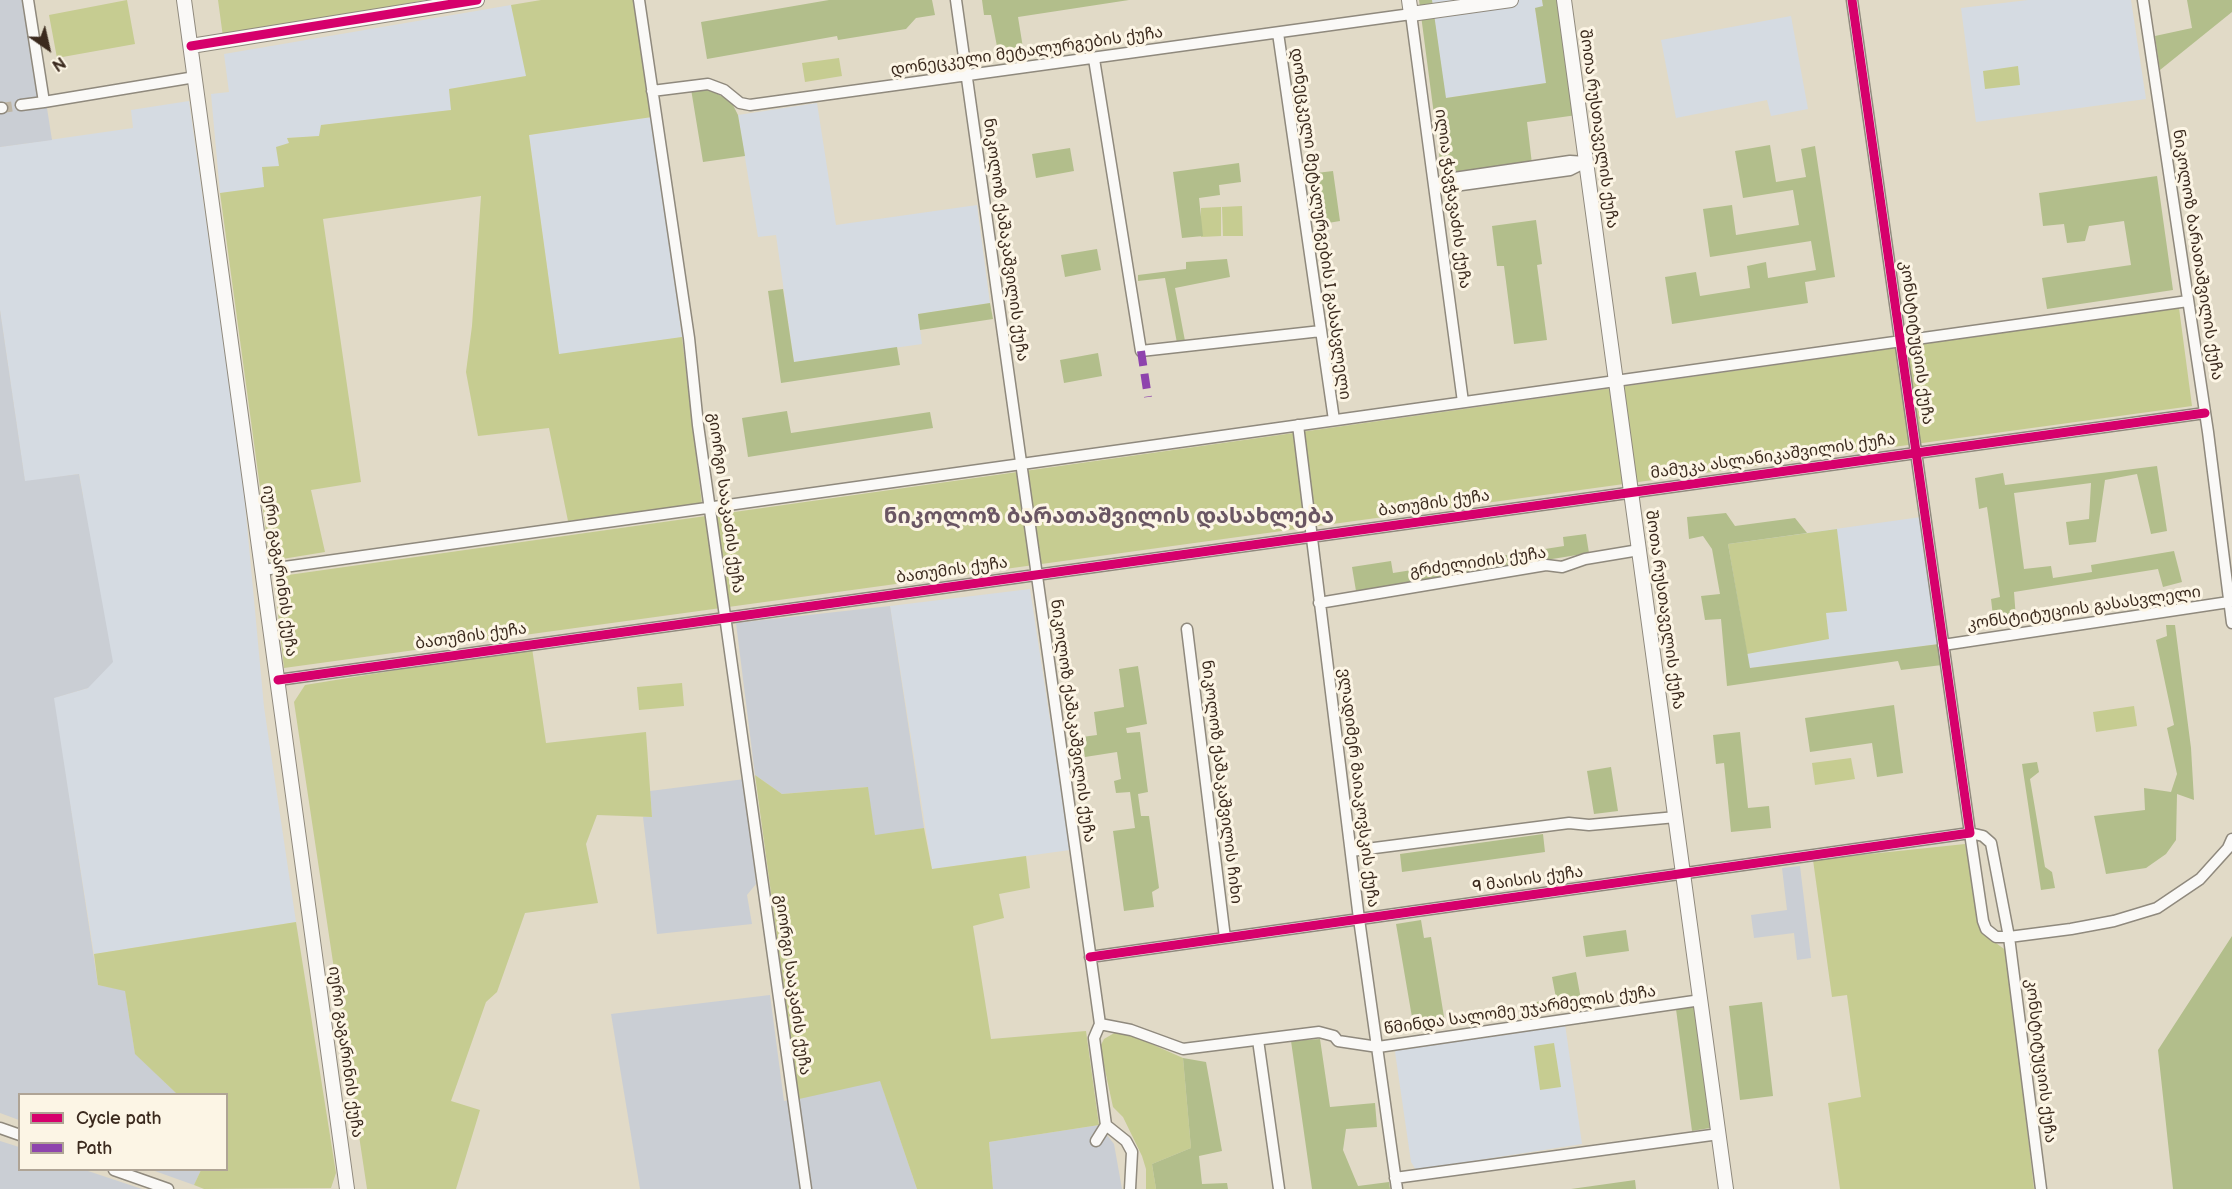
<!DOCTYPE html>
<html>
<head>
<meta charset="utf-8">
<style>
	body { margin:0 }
	#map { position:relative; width:2232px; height:1189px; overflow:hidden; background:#e1dac7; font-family:"Balsamiq Sans",sans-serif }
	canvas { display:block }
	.legend { position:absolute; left:18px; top:1093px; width:210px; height:78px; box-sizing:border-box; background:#fcf5e5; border:2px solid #afa495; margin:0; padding:8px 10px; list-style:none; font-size:18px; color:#3b2a1e }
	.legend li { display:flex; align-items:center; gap:12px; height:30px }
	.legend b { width:30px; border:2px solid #afa495 }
	.north { position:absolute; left:18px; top:18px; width:60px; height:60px; -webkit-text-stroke:4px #fcf5e5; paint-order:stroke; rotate:146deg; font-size:16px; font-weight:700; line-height:24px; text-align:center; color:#3b2a1e }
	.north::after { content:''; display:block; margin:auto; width:21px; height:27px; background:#3b2a1e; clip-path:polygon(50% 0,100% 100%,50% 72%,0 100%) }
</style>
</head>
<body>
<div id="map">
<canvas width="2232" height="1189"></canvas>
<ul class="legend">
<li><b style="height:8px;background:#d6006c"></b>Cycle path</li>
<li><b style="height:8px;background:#8e44ad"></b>Path</li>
</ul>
<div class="north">N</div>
</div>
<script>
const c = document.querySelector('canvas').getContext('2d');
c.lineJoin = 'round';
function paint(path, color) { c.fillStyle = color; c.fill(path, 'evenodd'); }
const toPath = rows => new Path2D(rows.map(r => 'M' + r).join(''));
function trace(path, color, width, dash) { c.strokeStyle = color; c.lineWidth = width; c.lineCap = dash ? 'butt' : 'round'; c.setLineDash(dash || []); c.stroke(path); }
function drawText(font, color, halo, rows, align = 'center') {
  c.font = font + ' "Balsamiq Sans","Noto Sans Georgian",sans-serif'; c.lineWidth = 6; c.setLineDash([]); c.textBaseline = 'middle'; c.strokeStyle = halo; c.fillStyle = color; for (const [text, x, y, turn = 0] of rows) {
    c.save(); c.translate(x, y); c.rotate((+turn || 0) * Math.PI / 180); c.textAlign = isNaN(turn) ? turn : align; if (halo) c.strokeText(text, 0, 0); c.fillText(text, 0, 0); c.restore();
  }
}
paint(toPath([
	[1432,0,1542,0,1543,7,1535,8,1546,83,1445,98],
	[2028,0,2131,0,2146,99,1976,122,1961,8],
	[511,5,527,76,449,89,452,110,322,125,319,136,287,138,289,143,279,166,264,188,220,193,211,94,229,92,224,54],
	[1791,16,1808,109,1771,116,1767,100,1676,118,1661,40],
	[189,101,242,471,264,707,296,922,94,954,53,698,88,688,83,496,79,474,25,482,0,310,0,147,133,128,131,110],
	[817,103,836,225,977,205,990,303,918,314,922,344,794,362,776,235,758,237,738,115],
	[652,117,682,337,559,355,529,135],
	[1921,517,1939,644,1749,668,1728,544],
	[1030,589,1070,850,932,869,890,606],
	[1565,1024,1582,1144,1416,1170,1411,1162,1395,1052,1401,1046]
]), '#d5dbe2');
paint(toPath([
	[0,0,30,0,52,140,0,147],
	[0,310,25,481,79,474,113,662,88,688,54,698,98,985,125,990,135,1053,177,1094,20,1094,19,1120,0,1113],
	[890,606,924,828,875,836,867,787,782,794,755,775,736,623],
	[745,779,756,884,747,895,752,924,657,934,643,817,652,817,650,791],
	[1800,866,1811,958,1797,960,1794,933,1754,938,1751,915,1787,910,1782,868],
	[770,995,784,1101,880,1080,917,1189,640,1189,611,1014],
	[1099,1125,1114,1144,1122,1189,993,1189,989,1142],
	[0,1141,19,1147,20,1170,85,1170,142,1189,0,1189],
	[152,1170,201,1170,194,1185]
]), '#caced4');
paint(toPath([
	[127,0,135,44,57,58,49,15],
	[218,0,426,0,223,37],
	[541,0,633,0,652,117,529,135,559,354,682,337,702,504,568,521,549,428,478,436,466,372,472,326,481,196,323,219,361,482,311,490,325,552,270,561,220,193,264,187,262,167,279,166,276,147,289,143,287,138,319,136,321,125,451,110,449,89,526,76,511,5],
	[839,58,842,76,805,82,802,63],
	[2018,66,2020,85,1985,89,1983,71],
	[1242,206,1243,236,1223,236,1222,207],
	[1221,207,1221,236,1201,237,1201,208],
	[2179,308,2192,406,284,668,274,577],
	[1837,529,1847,611,1826,613,1829,639,1747,654,1728,544],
	[532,648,546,743,646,732,652,817,597,815,586,844,598,903,525,913,497,992,486,1002,451,1101,480,1110,456,1189,367,1189,294,702,305,685],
	[682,683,684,706,639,710,637,687],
	[2134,706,2137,726,2096,732,2093,712],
	[1851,758,1855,779,1815,785,1812,763],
	[755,775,782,794,868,787,875,835,924,828,932,869,1026,856,1030,888,999,894,1004,918,973,926,991,1039,1086,1031,1099,1125,989,1142,993,1189,917,1189,880,1081,799,1099],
	[1965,844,1980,927,1993,941,2007,951,2034,1189,1840,1189,1828,1103,1861,1097,1847,995,1832,997,1813,860],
	[296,922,336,1173,331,1188,204,1189,194,1185,201,1170,226,1170,226,1094,177,1094,135,1054,125,991,98,985,94,954],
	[1116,1032,1129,1034,1183,1058,1191,1148,1152,1164,1156,1189,1146,1189,1146,1169,1142,1156,1123,1117,1113,1107,1100,1047,1104,1039],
	[1554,1043,1561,1087,1540,1090,1534,1046]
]), '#c6cc91');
paint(toPath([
	[829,0,932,0,935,15,916,18,906,29,838,40,837,36,707,59,701,22],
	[982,0,1129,0,1018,17,1024,54,999,57,991,15,984,15],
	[1419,0,1432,0,1446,98,1546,83,1535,8,1543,6,1542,0,1561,0,1577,115,1527,122,1532,164,1442,176],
	[2187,0,2232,0,2232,12,2160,70,2155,36,2192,28],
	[706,88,731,101,738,115,745,156,703,162,691,89],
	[1770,145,1776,182,1806,177,1801,149,1815,146,1835,277,1805,282,1808,303,1672,324,1665,277,1696,272,1700,296,1750,288,1747,266,1766,262,1768,278,1816,270,1811,241,1710,257,1703,209,1732,205,1736,235,1799,225,1793,190,1743,198,1735,151],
	[1070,148,1074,171,1036,178,1032,154],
	[1239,163,1241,182,1219,185,1220,195,1199,198,1203,236,1182,238,1173,172],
	[1333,171,1340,221,1316,225,1308,174],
	[2157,176,2173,290,2047,309,2042,278,2131,265,2124,221,2089,226,2085,241,2067,243,2064,224,2043,226,2039,193],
	[1536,220,1542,264,1537,265,1547,340,1514,344,1504,266,1497,266,1492,226],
	[1097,249,1101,270,1065,277,1061,255],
	[1227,259,1230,277,1175,288,1185,341,1177,343,1165,278,1138,281,1138,275,1186,269,1186,262],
	[783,289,794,362,897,347,900,365,781,383,768,291],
	[990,303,993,319,920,330,918,314],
	[1098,353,1102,376,1064,383,1060,360],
	[787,411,791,433,930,412,933,428,748,457,742,418],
	[2157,466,2167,531,2151,534,2137,474,2105,480,2096,542,2069,545,2066,522,2089,519,2091,483,2014,493,2024,569,2051,566,2053,578,2092,572,2091,565,2174,551,2182,582,2163,587,2158,569,2014,592,2016,619,1994,625,1991,599,2000,597,1987,507,1979,509,1975,478,2003,473,2005,485],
	[1726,513,1735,526,1795,518,1807,533,1728,544,1750,668,1939,644,1942,665,1901,670,1898,661,1727,686,1721,619,1705,620,1701,596,1720,594,1712,549,1703,536,1689,539,1687,517],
	[1586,534,1589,553,1356,591,1352,567,1391,561,1393,573,1564,546,1563,537],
	[2166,625,2175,625,2191,748,2194,800,2177,794,2176,840,2166,854,2146,868,2106,874,2094,816,2145,810,2144,788,2171,792,2177,774,2167,728,2174,725,2156,640,2167,636],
	[1138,666,1147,724,1126,728,1127,733,1140,732,1148,792,1138,794,1141,816,1149,816,1159,888,1152,892,1154,907,1124,911,1113,831,1135,828,1130,792,1116,793,1114,781,1121,779,1117,752,1085,757,1082,737,1097,735,1094,712,1124,707,1119,669],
	[1894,705,1903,773,1877,777,1872,743,1810,752,1805,718],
	[1740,732,1748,808,1769,806,1771,828,1731,832,1724,763,1716,764,1713,735],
	[2037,762,2039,772,2030,779,2045,867,2052,872,2055,888,2041,890,2022,764],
	[1611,767,1618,811,1594,814,1587,771],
	[1543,834,1545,852,1402,872,1400,854],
	[1421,920,1424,938,1431,937,1445,1023,1414,1029,1396,924],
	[1626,930,1629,951,1586,957,1583,936],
	[2232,936,2232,1189,2173,1189,2158,1050],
	[1576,972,1582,1005,1530,1016,1532,1003,1556,998,1552,977],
	[1762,1002,1773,1096,1740,1100,1729,1006],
	[1694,1007,1710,1128,1692,1131,1676,1009],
	[1320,1039,1330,1107,1375,1103,1377,1127,1346,1129,1343,1150,1358,1186,1389,1182,1390,1189,1312,1189,1291,1041],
	[1183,1058,1206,1062,1222,1151,1199,1156,1202,1184,1227,1183,1228,1189,1156,1189,1152,1164,1191,1148],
	[1635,1180,1636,1189,1571,1189]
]), '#b2be8b');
trace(toPath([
	[2,108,21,105]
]), '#c0b7a5', 10, [10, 5]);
const minor = toPath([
	[28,0,44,102,195,77],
	[639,0,689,338,698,425,806,1189],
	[956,0,1100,1024,1094,1038,1106,1125,1096,1141],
	[2143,0,2208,432,2232,623],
	[1278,33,1334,420],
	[1094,59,1141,351,1321,331],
	[652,91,708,84,724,90,740,103,750,105,1411,14,1463,402],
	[21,105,44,102],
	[0,108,2,108],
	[1570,161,1586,162,1570,170,1447,187,1434,186,1447,179,1570,161],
	[1298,425,1359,919,1397,1189],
	[263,570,2188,301],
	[1319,603,1546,565,1562,567,1585,559,1639,550],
	[1187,629,1225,938],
	[1943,645,2229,602],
	[278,680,2205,413],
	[1351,851,1569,823,1589,825,1676,817],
	[1090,957,1970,833,1852,0],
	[1100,1024,1131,1030,1183,1049,1319,1032,1334,1036,1338,1041,1378,1047,1701,1000],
	[1258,1040,1279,1189],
	[1106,1125,1126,1141,1132,1152,1130,1189],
	[0,1128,20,1135],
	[114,1170,168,1189],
	[1395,1178,1719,1134],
	[2041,1189,2009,937,1991,843,1983,836,1970,833,1983,921,1986,929,1996,937,2009,937,2071,929,2114,921,2157,908,2200,879,2228,848,2232,839]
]);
const tertiary = toPath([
	[184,0,347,1189],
	[1409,0,1411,14,1511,0],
	[1564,0,1726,1189],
	[191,46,477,0]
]);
trace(minor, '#8f897d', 13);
trace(tertiary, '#8f897d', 16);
trace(minor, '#faf9f7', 10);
trace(tertiary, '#faf9f7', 14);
trace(toPath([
	[1141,351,1148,397]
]), '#8e44ad', 8, [15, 8]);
trace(toPath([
	[191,46,477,0],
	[278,680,2205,413],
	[1090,957,1970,833,1852,0]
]), '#d6006c', 9);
drawText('16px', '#3b2a1e', '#fcf5e5', [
	["დონეცკელი მეტალურგების ქუჩა",1027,52,-8],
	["შოთა რუსთაველის ქუჩა",1598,129,82],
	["ილია ჭავჭავაძის ქუჩა",1452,199,82],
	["დონეცკელი მეტალურგების I გასასვლელი",1320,224,82],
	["ნიკოლოზ ქაშაკაშვილის ქუჩა",1005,240,82],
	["ნიკოლოზ ბარათაშვილის ქუჩა",2197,255,81],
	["კონსტიტუციის ქუჩა",1916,343,82],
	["მამუკა ასლანიკაშვილის ქუჩა",1773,457,-8],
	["გიორგი სააკაძის ქუჩა",725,503,82],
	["ბათუმის ქუჩა",1434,504,-8],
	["გრძელიძის ქუჩა",1478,563,-8],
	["იური გაგარინის ქუჩა",279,571,82],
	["ბათუმის ქუჩა",952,571,-8],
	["კონსტიტუციის გასასვლელი",2084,609,-8],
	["შოთა რუსთაველის ქუჩა",1664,610,82],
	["ბათუმის ქუჩა",471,637,-8],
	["ნიკოლოზ ქაშაკაშვილის ქუჩა",1072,721,82],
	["ნიკოლოზ ქაშაკაშვილის ჩიხი",1221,782,83],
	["ვლადიმერ მაიაკოვსკის ქუჩა",1358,788,83],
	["9 მაისის ქუჩა",1528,880,-8],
	["გიორგი სააკაძის ქუჩა",792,985,82],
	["წმინდა სალომე უჯარმელის ქუჩა",1520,1011,-8],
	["იური გაგარინის ქუჩა",345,1052,82],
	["კონსტიტუციის ქუჩა",2040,1061,83]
]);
drawText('bold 22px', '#6a5663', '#fcf5e5', [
	["ნიკოლოზ ბარათაშვილის დასახლება",1109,517]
]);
</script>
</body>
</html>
